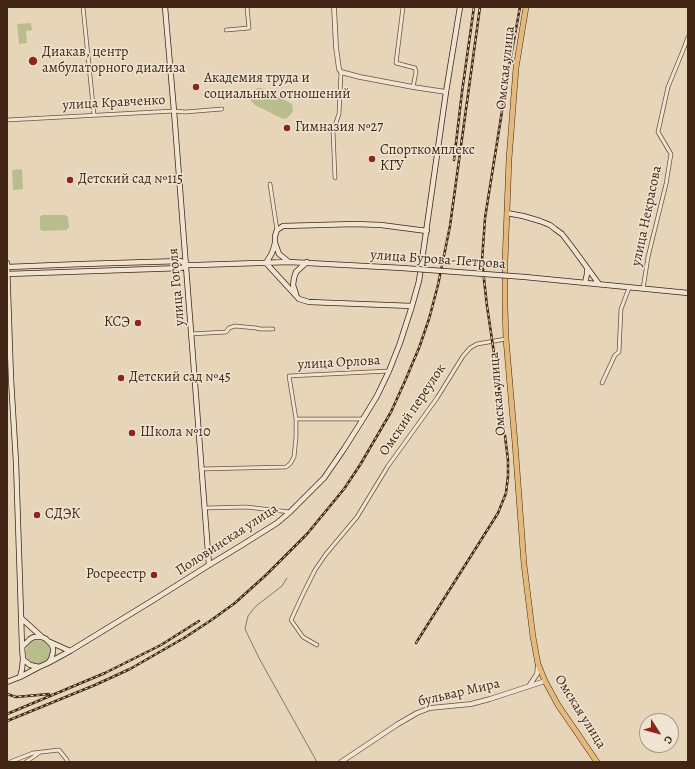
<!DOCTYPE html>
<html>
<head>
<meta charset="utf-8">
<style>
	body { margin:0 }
	#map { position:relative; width:695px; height:769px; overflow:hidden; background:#e7d5b9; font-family:Alegreya,serif }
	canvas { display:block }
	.frame { position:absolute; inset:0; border:8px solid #422514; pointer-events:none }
	.north { position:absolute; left:639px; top:713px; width:40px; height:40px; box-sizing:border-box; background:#efe4d2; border:1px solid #aa9886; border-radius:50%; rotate:126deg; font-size:11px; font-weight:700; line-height:16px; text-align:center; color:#422514 }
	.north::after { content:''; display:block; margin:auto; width:14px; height:18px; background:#8f2418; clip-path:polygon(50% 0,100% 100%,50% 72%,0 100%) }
</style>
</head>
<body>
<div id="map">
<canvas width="695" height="769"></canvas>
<div class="frame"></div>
<div class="north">С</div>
</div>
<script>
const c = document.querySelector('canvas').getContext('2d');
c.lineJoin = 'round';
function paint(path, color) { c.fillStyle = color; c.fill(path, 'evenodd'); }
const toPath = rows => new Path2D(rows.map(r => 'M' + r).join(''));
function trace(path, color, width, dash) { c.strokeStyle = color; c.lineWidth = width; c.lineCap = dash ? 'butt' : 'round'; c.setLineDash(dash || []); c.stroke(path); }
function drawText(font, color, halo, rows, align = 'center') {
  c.font = font + ' Alegreya,serif'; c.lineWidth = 3; c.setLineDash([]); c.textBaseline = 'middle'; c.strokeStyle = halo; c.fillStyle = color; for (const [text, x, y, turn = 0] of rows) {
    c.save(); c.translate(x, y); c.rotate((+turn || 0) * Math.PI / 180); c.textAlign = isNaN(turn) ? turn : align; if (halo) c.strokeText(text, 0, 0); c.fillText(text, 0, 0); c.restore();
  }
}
paint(toPath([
	[31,23,32,30,26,31,27,43,19,44,17,24],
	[257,88,261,88,266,90,292,104,293,111,290,115,286,119,281,118,255,105,251,101,250,96,253,91],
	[22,169,23,189,13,190,12,170],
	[42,215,65,215,68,217,69,227,67,230,42,231,40,229,40,217],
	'26 652a12 12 0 1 1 24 0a12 12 0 1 1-24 0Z'
]), '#b9bc8c');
trace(toPath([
	[287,578,282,586,256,606,248,616,245,629,259,658,317,762]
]), '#757e6f', 1);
const minor = toPath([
	[83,7,94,115],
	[403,7,396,63,415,68,416,72,413,87],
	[226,30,249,28,247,7],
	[7,120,174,111,185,112,222,109],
	[335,178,333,131,339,114,341,72],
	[270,184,277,230],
	[643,289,648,257,666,184,671,154,658,132,668,87,684,48,688,37],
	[191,334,226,332,229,328,235,326,256,328,260,329,273,329],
	[602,383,615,355,619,352,621,309,629,288],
	[296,419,363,419],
	[201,469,286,467,290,464,294,457,296,437,296,419,289,376,389,371],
	[205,508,246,507,290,512],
	[317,645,303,637,291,620,303,594,315,570,326,554,357,517,388,466,437,398,463,356,470,348,477,344,506,339],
	[10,762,33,753,59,750,67,760,67,762],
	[26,762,39,753]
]);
const tertiary = toPath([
	[334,7,336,47,339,69,341,72,360,77,413,87,446,92],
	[529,686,537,674,538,665],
	[341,762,398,724,417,713,430,708,471,704,490,699,545,681]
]);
const secondary = toPath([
	[165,7,174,111,209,565],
	[507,213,523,216,540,221,550,225,555,229,562,234,572,247,599,284],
	[275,243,279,254,289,262],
	[7,263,11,379,16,462,20,583,22,647],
	[266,263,272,253,275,243,275,236,277,230,283,226,355,224,381,225,427,231],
	[266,263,299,299,309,302,412,306],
	[7,267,82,264,181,261,186,265,197,265,289,262,402,268],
	[7,274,182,268,186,265],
	[525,277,688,293],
	[585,283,587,274,587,269],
	[296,294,293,285,294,278,296,272,307,262],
	[21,618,42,637],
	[34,637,42,637,46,639,51,644,53,648,53,652,51,659,48,663,39,667,30,665,23,659,22,647,30,639,34,637],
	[50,642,70,651],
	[48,663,70,651,155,599,209,565,242,545,277,523,290,512,324,478,344,449,363,419,377,396,389,371,400,343,412,306,419,281,446,92,460,7],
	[20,677,22,669,23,659],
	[7,682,20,677,39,667]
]);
const primary = toPath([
	[526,7,516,68,509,159,505,262,505,307,506,339,515,443,524,564,533,637,538,664,545,681,558,705,597,762]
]);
trace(minor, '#6b513d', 4.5);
trace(tertiary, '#6b513d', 5.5);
trace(secondary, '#422514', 6);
trace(primary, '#422514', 6);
trace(minor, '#efe4d2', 3);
trace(tertiary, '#efe4d2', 4);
trace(secondary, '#efe4d2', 4.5);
trace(primary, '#e4ba7c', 5);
const rail = toPath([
	[454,160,462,92,474,7],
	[416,643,498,513,506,493,508,476,508,460,498,380,487,306,482,261,485,218,509,67,520,7],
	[7,694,16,697,49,694],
	[7,714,105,673,161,645,199,621],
	[7,721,95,685,130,669,184,638,210,621,235,603,266,575,307,534,344,489,360,465,391,412,405,381,419,348,429,319,438,285,450,226,480,7]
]);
trace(rail, '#422514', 2.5);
trace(rail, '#efe4d2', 1, [3]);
const secondaryBridge = toPath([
	[402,268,525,277]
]);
trace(secondaryBridge, '#422514', 6, []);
trace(secondaryBridge, '#efe4d2', 4.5);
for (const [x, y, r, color] of [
	[33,61,5,"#8f2418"],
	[196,87,4,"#8f2418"],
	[287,128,4,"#8f2418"],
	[372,159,4,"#8f2418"],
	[70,180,4,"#8f2418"],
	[138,323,4,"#8f2418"],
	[121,378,4,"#8f2418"],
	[132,433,4,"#8f2418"],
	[37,515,4,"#8f2418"],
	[154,575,4,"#8f2418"]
]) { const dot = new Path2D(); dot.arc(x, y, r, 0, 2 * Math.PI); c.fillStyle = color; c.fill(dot); trace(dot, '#efe4d2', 1.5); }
drawText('14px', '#422514', '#efe4d2', [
	["Диакав, центр",42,53],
	["амбулаторного диализа",42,69],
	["Академия труда и",204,79],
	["социальных отношений",204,95],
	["Гимназия №27",295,128],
	["Спорткомплекс",380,151],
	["КГУ",380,167],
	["Детский сад №115",78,180],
	["КСЭ",130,323,"right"],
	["Детский сад №45",129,378],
	["Школа №10",140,433],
	["СДЭК",45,515],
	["Росреестр",146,575,"right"]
], 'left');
drawText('14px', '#422514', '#efe4d2', [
	["Омская улица",506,68,-84],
	["улица Кравченко",114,103,-3],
	["улица Некрасова",647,216,-78],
	["улица Бурова-Петрова",438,260,4],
	["улица Гоголя",177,287,-95],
	["улица Орлова",339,363,-3],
	["Омская улица",498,394,-95],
	["Омский переулок",413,410,-56],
	["Половинская улица",227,540,-33],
	["бульвар Мира",459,693,-13],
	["Омская улица",580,712,58]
]);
</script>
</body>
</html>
